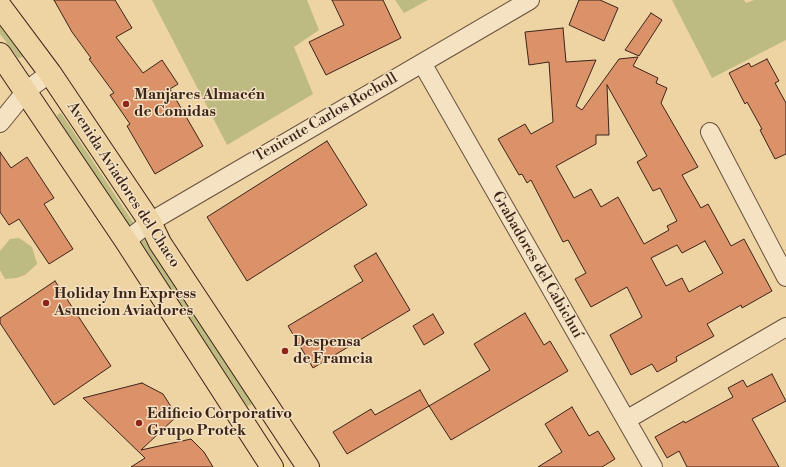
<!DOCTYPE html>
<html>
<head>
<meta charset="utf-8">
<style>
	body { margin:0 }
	canvas { display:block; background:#eed3a3 }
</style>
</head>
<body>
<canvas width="786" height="467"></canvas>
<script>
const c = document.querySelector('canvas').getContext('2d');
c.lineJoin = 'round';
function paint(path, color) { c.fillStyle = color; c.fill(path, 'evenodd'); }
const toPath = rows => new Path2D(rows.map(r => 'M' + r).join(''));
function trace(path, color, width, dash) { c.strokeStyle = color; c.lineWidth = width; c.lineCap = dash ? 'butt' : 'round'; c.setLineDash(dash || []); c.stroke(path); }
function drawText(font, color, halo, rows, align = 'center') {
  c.font = font + ' "Libre Bodoni",serif'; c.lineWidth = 3; c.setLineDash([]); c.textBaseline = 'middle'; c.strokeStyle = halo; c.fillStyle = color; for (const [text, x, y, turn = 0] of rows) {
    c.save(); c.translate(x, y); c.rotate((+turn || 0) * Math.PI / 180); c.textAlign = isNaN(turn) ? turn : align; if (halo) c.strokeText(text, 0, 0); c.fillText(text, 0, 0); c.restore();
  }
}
paint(toPath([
	[152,0,307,0,319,30,294,47,313,94,227,145],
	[395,0,428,0,404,13],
	[672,0,744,0,746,3,754,0,786,0,786,40,712,78],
	[0,23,23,55,23,57,18,58,0,34],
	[61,113,252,403,251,405,247,406,57,117,58,114],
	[19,238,32,247,37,264,25,275,16,278,5,279,0,270,0,251,10,239]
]), '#bdbb82');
const building = toPath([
	[54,0,115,0,132,28,116,37,143,73,162,60,178,84,170,89,203,146,155,174,127,126,130,124,110,95,114,93,89,59,91,58,72,32,54,0],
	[332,0,383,0,401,38,326,75,309,42,344,25,332,0],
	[579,0,600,0,618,8,604,41,569,25,579,0],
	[651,13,662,20,639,56,625,50,651,13],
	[563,28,566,62,596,60,576,106,582,110,619,59,638,57,633,66,658,78,656,83,667,88,661,103,698,167,682,175,701,208,708,204,731,246,744,239,772,291,742,308,741,305,707,324,714,336,676,357,677,361,657,372,652,364,631,375,610,335,642,317,627,287,591,307,575,279,586,273,568,240,563,242,531,180,527,183,522,174,519,175,498,139,525,124,531,134,553,122,549,62,529,65,525,32,563,28],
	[607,85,647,156,637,162,653,191,660,188,677,221,667,226,669,230,644,244,618,197,601,207,591,189,574,198,556,166,596,144,596,135,609,135,607,85],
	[705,241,723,273,689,292,682,278,666,286,651,258,677,245,682,253,705,241],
	[767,59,779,81,775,83,786,103,786,154,775,159,760,130,762,129,747,102,745,104,729,73,749,63,751,67,767,59],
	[327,141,367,205,247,281,207,217,327,141],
	[0,152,11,168,27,157,54,198,44,204,73,249,49,264,19,219,9,225,0,212,0,152],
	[376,253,410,310,313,368,288,326,363,281,354,266,376,253],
	[55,281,111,366,54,405,0,323,0,318,55,281],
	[525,313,544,345,550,341,568,371,451,440,429,406,490,370,474,344,525,313],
	[433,314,444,333,424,345,413,326,433,314],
	[772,374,786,401,752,419,779,467,687,467,679,451,667,458,655,437,684,421,685,423,733,397,728,388,743,380,747,387,772,374],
	[142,383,163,394,177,416,141,450,191,439,204,452,213,467,131,467,145,458,83,398,142,383],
	[420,390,429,406,347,454,333,432,371,409,375,415,420,390],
	[572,407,589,436,598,431,615,459,602,467,538,467,562,452,545,424,572,407]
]);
paint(building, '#db9268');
trace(building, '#3c241b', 1);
const minor = toPath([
	[422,63,653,467],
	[0,123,26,91,50,73],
	[710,132,786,277],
	[126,241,150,222,530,0],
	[626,420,786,327]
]);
const trunk = toPath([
	[0,6,50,73,150,222,160,243,308,467],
	[0,54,126,241,272,467]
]);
trace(minor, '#68503d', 20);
trace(trunk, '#3c241b', 24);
trace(minor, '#f4e2c3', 18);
trace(trunk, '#eed3a3', 22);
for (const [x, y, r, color] of [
	[126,104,4,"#8f2418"],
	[46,303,4,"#8f2418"],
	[285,351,4,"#8f2418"],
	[139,423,4,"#8f2418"]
]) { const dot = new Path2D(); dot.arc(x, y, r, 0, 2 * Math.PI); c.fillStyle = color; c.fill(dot); trace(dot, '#f4e2c3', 1.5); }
drawText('bold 15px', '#3c241b', '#f4e2c3', [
	["Manjares Almacén",134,95],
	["de Comidas",134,112],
	["Holiday Inn Express",54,294],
	["Asuncion Aviadores",54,311],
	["Despensa",293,342],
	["de Framcia",293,359],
	["Edificio Corporativo",147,414],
	["Grupo Protek",147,431]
], 'left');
drawText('15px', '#3c241b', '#f4e2c3', [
	["Teniente Carlos Rocholl",326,118,-30],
	["Avenida Aviadores del Chaco",123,185,57],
	["Grabadores del Cabichuí",537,265,60]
]);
</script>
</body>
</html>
